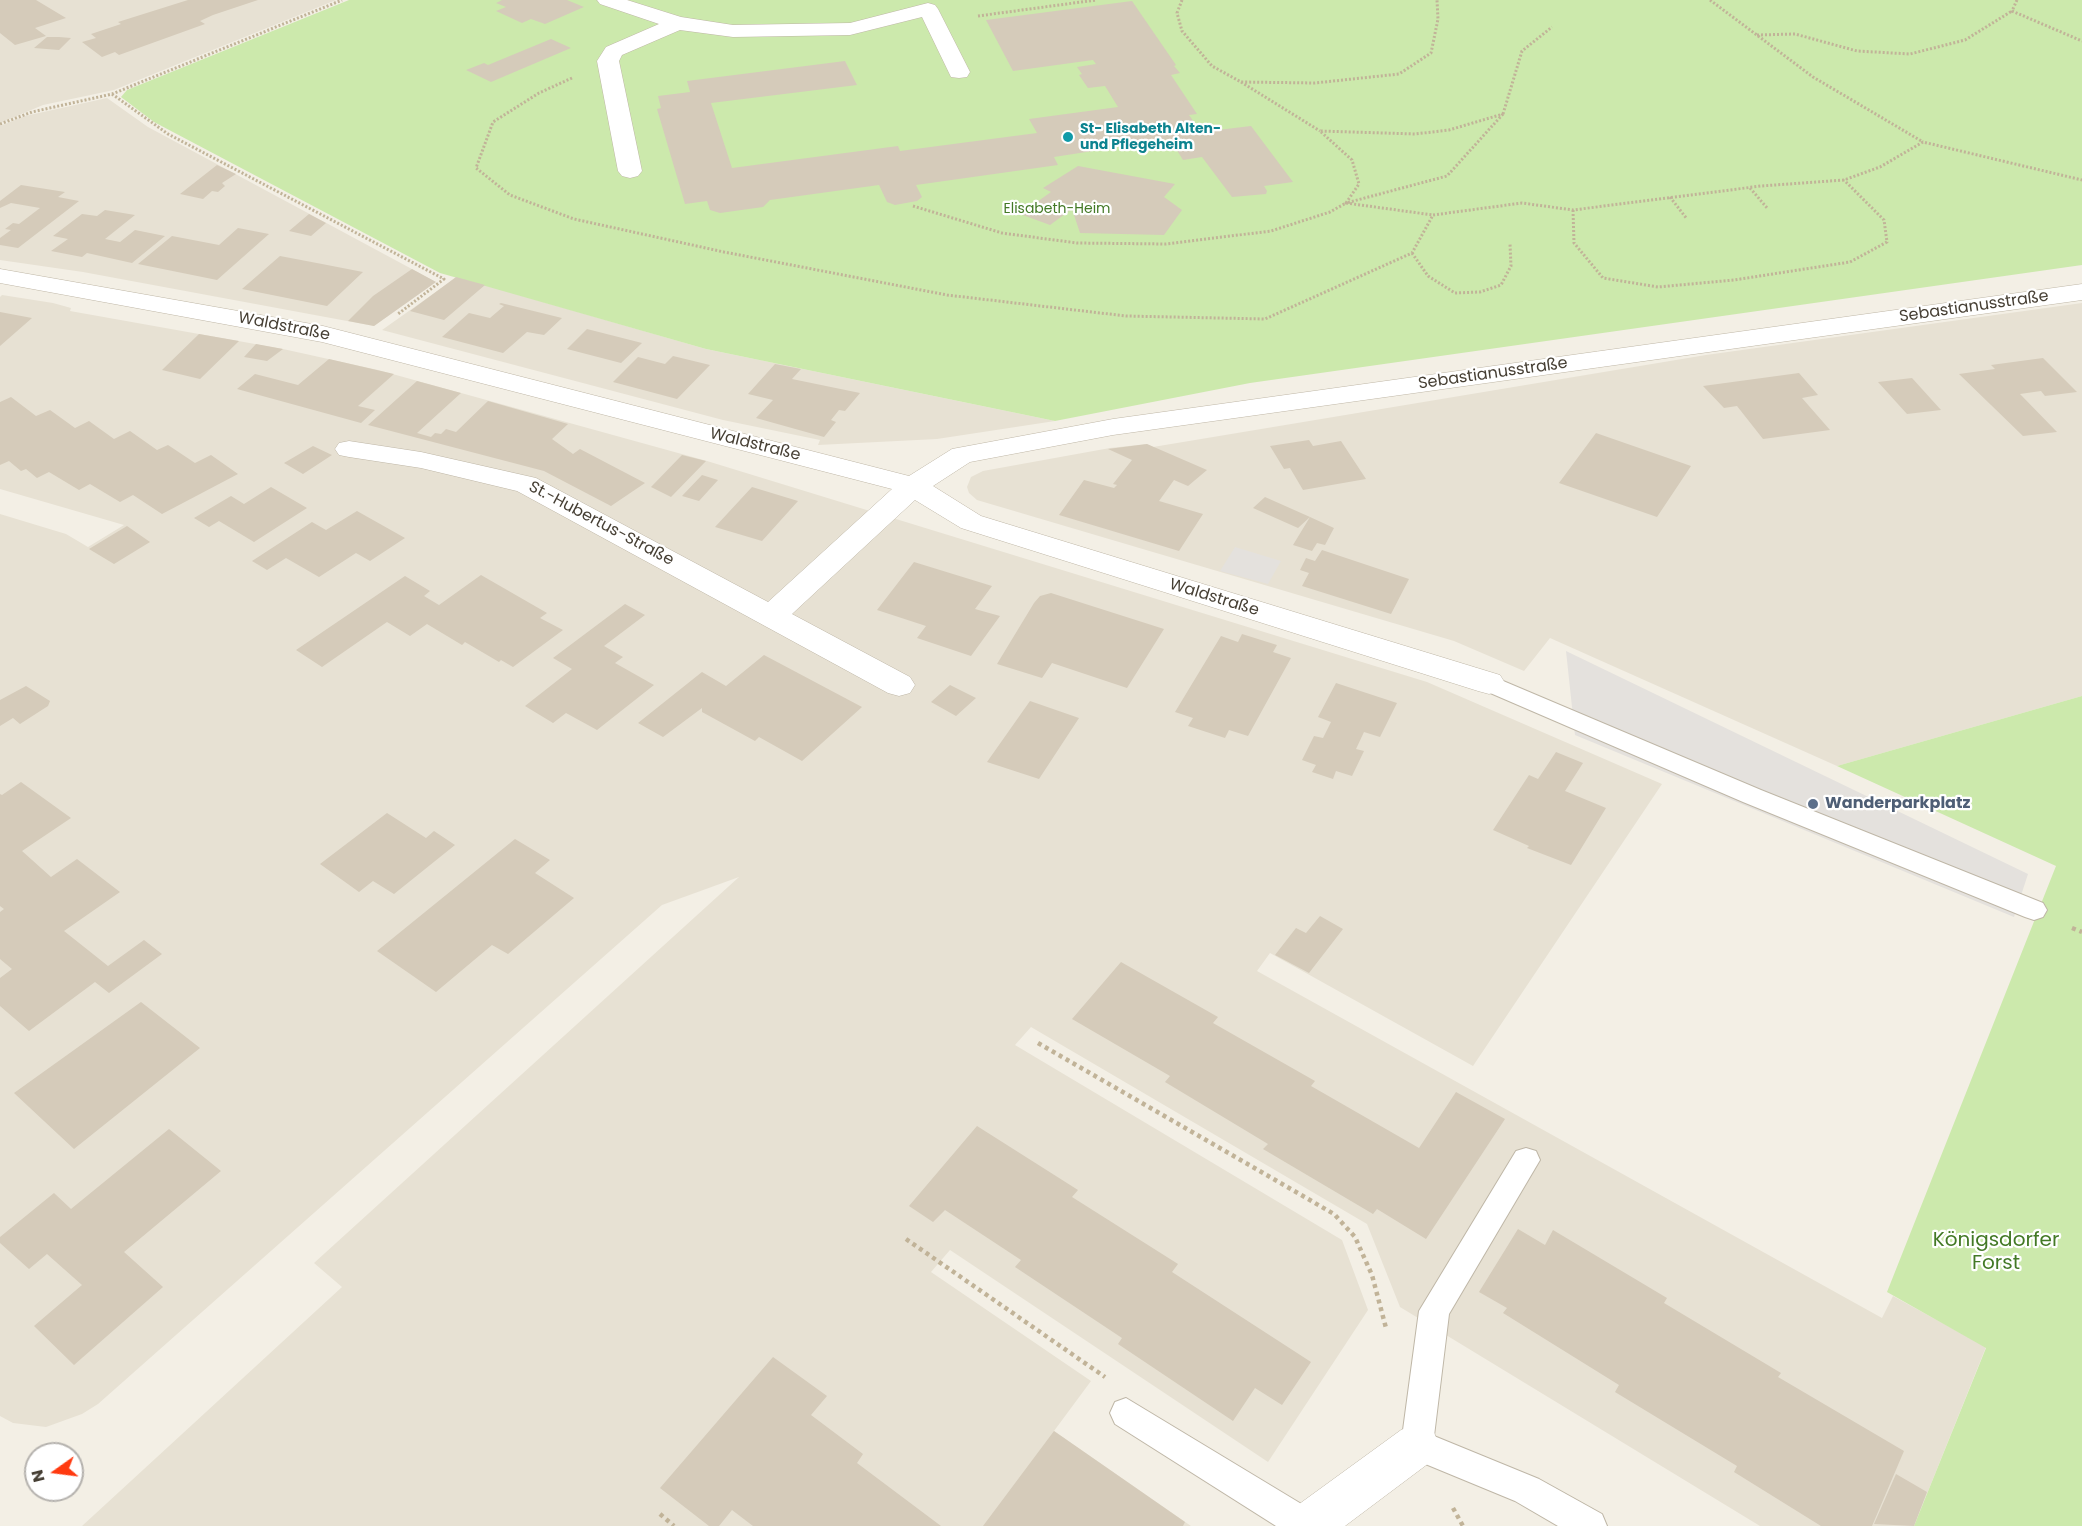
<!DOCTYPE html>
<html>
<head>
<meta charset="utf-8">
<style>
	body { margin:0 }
	#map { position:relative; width:2082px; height:1526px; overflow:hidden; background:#f3efe5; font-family:Poppins,sans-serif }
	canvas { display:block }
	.north { position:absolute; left:24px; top:1442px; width:60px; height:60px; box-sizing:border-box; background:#fff; border:2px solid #b5b2ae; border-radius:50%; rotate:256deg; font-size:16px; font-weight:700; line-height:24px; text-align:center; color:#463f34 }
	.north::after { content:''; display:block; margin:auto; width:21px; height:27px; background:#ff3a10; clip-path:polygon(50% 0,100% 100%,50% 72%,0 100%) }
</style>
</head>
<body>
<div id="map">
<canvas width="2082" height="1526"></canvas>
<div class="north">N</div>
</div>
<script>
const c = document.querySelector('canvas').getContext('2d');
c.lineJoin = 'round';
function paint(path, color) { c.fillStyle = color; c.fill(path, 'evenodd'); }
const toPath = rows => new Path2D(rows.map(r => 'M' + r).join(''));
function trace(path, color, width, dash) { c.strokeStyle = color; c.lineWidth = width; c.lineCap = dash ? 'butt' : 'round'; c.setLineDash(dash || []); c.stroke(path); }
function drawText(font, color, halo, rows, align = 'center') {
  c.font = font + ' Poppins,sans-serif'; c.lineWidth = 4.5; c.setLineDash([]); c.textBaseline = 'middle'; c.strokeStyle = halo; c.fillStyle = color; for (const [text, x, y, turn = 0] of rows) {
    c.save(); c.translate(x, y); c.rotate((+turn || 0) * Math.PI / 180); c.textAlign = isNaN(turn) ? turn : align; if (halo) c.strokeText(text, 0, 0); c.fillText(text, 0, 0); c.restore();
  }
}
paint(toPath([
	[0,0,336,0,114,90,43,105,0,123],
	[107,98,148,127,436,282,374,326,83,272,0,260,0,126,25,116],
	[457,277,706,349,1055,421,937,439,818,445,820,440,723,420,382,330],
	[2,295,53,303,71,308,70,311,283,349,378,370,707,461,1427,682,1662,784,1473,1066,1270,953,1257,971,1882,1318,1893,1296,1986,1347,1914,1526,1760,1526,1400,1307,1367,1224,1031,1027,1015,1045,1342,1240,1368,1310,1268,1462,950,1250,931,1272,1091,1381,1054,1431,1191,1526,82,1526,342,1287,314,1263,739,877,662,905,98,1404,82,1414,46,1427,13,1423,0,1416,0,514,66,534,88,547,124,525,0,489,0,297],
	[2082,303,2082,696,1837,766,1550,638,1524,671,1454,641,977,500,969,493,967,487,971,477,983,471,1110,448,1147,444,1153,447,1706,355]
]), '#e7e1d3');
paint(toPath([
	[349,0,2082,0,2082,265,1250,383,1055,421,706,349,440,273,154,122,121,97,127,90],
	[2082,696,2082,1526,1914,1526,1986,1348,1887,1292,2056,866,1837,766]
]), '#cce9ac');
paint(toPath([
	[1235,547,1281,561,1268,584,1220,571],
	[1566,651,2028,874,2014,917,1575,735]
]), '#e4e1dd');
paint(toPath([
	[0,0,36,0,66,18,35,28,46,36,15,45,0,33],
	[188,0,258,0,213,15,200,21,205,24,119,55,115,52,102,57,82,42,96,38,91,34,121,24,118,22],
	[502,0,567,0,584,7,545,24,531,19,522,23,496,11,506,7,496,3],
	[1132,1,1176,65,1174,66,1180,73,1171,75,1197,114,1189,115,1201,132,1251,126,1293,182,1264,186,1267,191,1266,194,1232,197,1202,157,1183,160,1170,139,1054,157,1058,165,916,185,922,197,917,201,895,205,887,202,879,185,770,200,763,207,720,213,710,210,707,201,685,204,657,109,661,108,658,96,690,92,687,81,845,61,857,85,711,103,732,168,898,146,900,151,1037,133,1029,119,1118,107,1105,86,1088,88,1079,75,1082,74,1077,67,1096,64,1093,60,1013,71,986,20],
	[47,37,59,37,71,38,59,50,34,48],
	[551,39,571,48,491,82,466,70,484,63,488,65],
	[217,165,236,174,222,183,225,186,218,192,212,191,203,199,180,194],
	[1078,166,1175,184,1164,197,1182,210,1164,235,1080,233,1072,209,1050,225,1020,214,1051,192,1043,188],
	[21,185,65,192,58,197,79,201,18,248,0,245,0,238,11,230,5,229,13,223,19,224,40,208,11,203,0,208,0,201],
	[105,210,135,215,105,239,120,242,135,230,165,236,132,263,87,253,82,257,51,251,68,239,53,236,82,214,97,216],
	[309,214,326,223,311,236,289,231],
	[238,228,269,234,217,280,138,264,172,236,219,245],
	[280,256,322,264,363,272,327,306,242,289],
	[412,269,436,282,374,326,348,321,373,296],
	[456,277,485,285,444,320,410,311],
	[501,303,562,318,544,335,527,332,503,353,442,337,469,313,490,318,504,306,499,304],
	[0,312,32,318,0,346],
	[587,329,642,343,621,363,567,349],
	[199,334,239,341,200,379,162,370],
	[256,344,283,349,267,361,244,357],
	[673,356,710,365,677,399,613,382,638,357,665,364],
	[2043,358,2077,392,2045,396,2041,391,2020,394,2057,432,2023,436,1959,374,1995,369,1991,365],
	[329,359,394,374,358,406,375,410,361,423,237,389,255,374,298,385],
	[775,364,801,369,792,379,860,393,845,411,839,410,831,420,836,422,824,437,756,418,773,400,748,394],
	[1799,373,1818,395,1802,398,1830,430,1763,439,1737,406,1724,408,1703,386],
	[1912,378,1941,410,1907,414,1878,382],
	[417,381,461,393,417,433,431,437,435,433,441,434,446,429,456,432,488,401,568,424,552,439,573,454,580,449,645,483,611,506,544,471,368,425],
	[11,397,36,416,50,410,75,428,89,421,114,439,130,431,157,450,168,445,195,463,211,455,238,474,162,514,133,495,120,502,90,484,79,490,49,472,37,478,26,469,21,471,9,461,0,465,0,402],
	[1596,433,1691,466,1657,517,1559,483],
	[1309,440,1313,446,1341,441,1366,479,1303,490,1290,468,1284,469,1270,446],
	[1147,444,1207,470,1188,486,1174,480,1159,501,1203,514,1179,551,1059,515,1084,480,1114,488,1117,485,1113,484,1132,460,1108,449],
	[313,446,332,455,303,474,284,463],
	[682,455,706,461,671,497,651,487],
	[702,475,718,480,699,501,682,496],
	[271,487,307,508,254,542,219,521,209,527,194,518,231,496,244,504],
	[752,487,798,501,762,541,715,527],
	[1265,497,1310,517,1298,528,1253,508],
	[357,511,405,538,370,561,356,553,319,577,286,558,267,570,252,561,312,522,326,530],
	[1310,517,1334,528,1325,545,1317,543,1312,551,1293,545],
	[127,526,150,542,114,564,89,549],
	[1322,550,1409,579,1391,614,1302,586,1309,573,1300,570,1306,558,1315,561],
	[914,562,992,586,975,609,1000,616,971,656,917,638,926,626,877,610],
	[481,575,547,613,540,618,563,630,513,667,501,660,499,662,465,642,462,645,427,624,410,636,387,622,322,667,296,650,405,576,430,591,424,596,439,605],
	[1051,593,1164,629,1127,688,1052,663,1042,678,997,664,1034,603,1040,596],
	[625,604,645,615,604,646,623,657,615,663,654,685,597,730,566,713,553,723,525,706,572,669,553,658],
	[1242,634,1277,645,1273,652,1291,658,1248,736,1229,730,1225,738,1188,726,1193,718,1175,712,1221,636,1238,642],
	[764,655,862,707,802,761,759,737,755,741,702,712,702,708,663,737,638,723,702,672,726,686],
	[1336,683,1397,703,1380,737,1364,732,1356,749,1364,751,1352,776,1336,771,1333,779,1312,772,1316,765,1302,760,1314,736,1323,738,1331,722,1318,717],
	[950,685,976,698,956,716,931,702],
	[26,686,50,701,48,706,20,724,13,718,0,726,0,700],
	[1030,701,1079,718,1039,779,987,762],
	[1556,752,1583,763,1565,791,1606,808,1571,865,1527,848,1529,846,1493,830,1529,775,1538,779],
	[21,782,71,818,22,851,51,877,77,859,120,892,64,931,108,966,144,940,162,954,109,993,95,982,29,1031,0,1006,0,978,12,969,0,959,0,912,4,909,0,906,0,794,2,795],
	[387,813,426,838,434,831,455,845,394,894,373,881,359,892,320,864],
	[515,839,550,860,535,873,574,898,508,954,492,945,436,992,377,951],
	[1320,916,1343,929,1309,973,1275,955,1296,928,1306,933],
	[1121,962,1218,1017,1213,1023,1315,1081,1311,1086,1419,1148,1456,1092,1505,1119,1426,1239,1377,1209,1373,1214,1263,1149,1268,1144,1165,1082,1170,1076,1072,1019],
	[141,1002,200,1048,74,1149,14,1093],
	[977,1126,1078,1190,1072,1197,1178,1264,1172,1272,1311,1362,1282,1405,1255,1388,1233,1421,1118,1344,1122,1338,1015,1267,1021,1260,945,1210,933,1222,909,1206],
	[169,1129,221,1171,124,1252,163,1287,74,1365,34,1326,82,1285,47,1254,29,1269,0,1243,0,1237,54,1193,71,1209],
	[1518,1229,1545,1245,1553,1230,1667,1298,1664,1303,1781,1373,1778,1377,1904,1451,1872,1526,1821,1526,1734,1472,1737,1466,1615,1392,1619,1385,1503,1313,1507,1308,1479,1292],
	[773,1357,827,1396,811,1415,863,1454,857,1463,941,1526,753,1526,732,1510,719,1526,709,1526,660,1488],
	[1054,1431,1185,1522,1183,1526,983,1526],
	[1896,1474,1927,1492,1914,1526,1874,1524]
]), '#d5cbba');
const service = toPath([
	[1489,675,1761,790,2043,903,2047,910,2043,917,2034,920,2025,917,1743,802,1481,689,1477,683,1481,677,1489,675],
	[1526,1148,1536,1151,1540,1160,1449,1314,1434,1436,1539,1479,1602,1514,1607,1526,1558,1526,1515,1501,1406,1456,1401,1445,1419,1311,1516,1151,1526,1148],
	[1126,1398,1318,1514,1323,1526,1276,1526,1115,1424,1110,1413,1115,1402,1126,1398]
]);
const minor = toPath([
	[597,0,627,0,681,17,733,25,850,23,928,3,935,5,938,9,970,72,967,77,959,78,951,77,922,17,850,35,733,37,680,30,622,55,619,61,642,171,638,176,630,178,622,176,618,171,597,61,606,47,659,24,600,4,597,0],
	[0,269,323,326,909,476,952,449,1113,419,2082,284,2082,300,1113,435,970,462,933,486,981,516,1500,675,1505,683,1500,691,1489,694,1478,691,961,528,915,500,792,614,910,677,915,685,910,693,899,696,888,693,517,491,421,468,349,457,339,455,335,449,339,443,349,441,421,452,536,478,768,602,892,489,322,342,0,283,0,269],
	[1417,1423,1433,1430,1439,1445,1433,1460,1345,1526,1284,1526,1291,1510,1401,1430,1417,1423]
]);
trace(service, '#bfb7a7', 2);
trace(minor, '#bfb7a7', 1);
trace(toPath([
	[1182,0,1177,13,1182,31,1212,66,1241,82,1315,83,1399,74,1431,53,1438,19,1437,0],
	[1710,0,1813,77,1923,142],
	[2017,0,2012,11,2082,41],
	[978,16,1096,0],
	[1757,35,1795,34,1857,51,1910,54,1965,40,2012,11],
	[572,78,539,93,493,122,476,168,510,195,574,219,724,252,947,295,1126,316,1265,319,1412,253,1433,215,1522,203,1573,210,1761,186,1844,180,1880,167,1923,142,2082,180],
	[1241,82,1320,131],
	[112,94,168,134,444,279,398,314],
	[1503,114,1447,176,1346,203,1359,184,1352,160,1320,131,1415,134,1449,130,1503,114],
	[1503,114,1522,51,1552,27],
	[0,124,32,112,112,94,342,0],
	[1750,188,1768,209],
	[1670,197,1687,219],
	[913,206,1002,233,1077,243,1166,244,1271,231,1330,212,1346,203,1433,215],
	[1573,210,1574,243,1603,278,1658,287,1734,280,1850,262,1887,242,1884,220,1844,180],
	[1412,253,1428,276,1455,293,1480,292,1501,285,1511,266,1510,244]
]), '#c1b398', 3, [2, 2]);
trace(toPath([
	[2072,928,2082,932],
	[1038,1043,1334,1214,1355,1237,1372,1275,1386,1328],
	[906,1239,1105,1377],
	[1453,1508,1463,1526],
	[660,1514,674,1526]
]), '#c1b398', 4.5, [4, 4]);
paint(service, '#fff');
paint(minor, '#fff');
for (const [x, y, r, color] of [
	[1068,137,6,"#0f9aa8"],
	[1813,804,6,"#5c6f8a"]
]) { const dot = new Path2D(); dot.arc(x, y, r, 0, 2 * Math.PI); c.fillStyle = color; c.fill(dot); trace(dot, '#fff', 2); }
drawText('bold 14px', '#0d838f', '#fff', [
	["St- Elisabeth Alten-",1080,129],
	["und Pflegeheim",1080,145]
], 'left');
drawText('14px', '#437926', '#fff', [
	["Elisabeth-Heim",1057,209]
]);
drawText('16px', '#463f34', '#fff', [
	["Sebastianusstraße",1974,307,-8],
	["Waldstraße",284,327,11],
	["Sebastianusstraße",1493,374,-8],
	["Waldstraße",755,445,14],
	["St.-Hubertus-Straße",601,524,28],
	["Waldstraße",1214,598,17]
]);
drawText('bold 16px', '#4e5e75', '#fff', [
	["Wanderparkplatz",1825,804]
], 'left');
drawText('20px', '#437926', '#fff', [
	["Königsdorfer",1996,1241],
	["Forst",1996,1264]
]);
</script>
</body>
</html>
